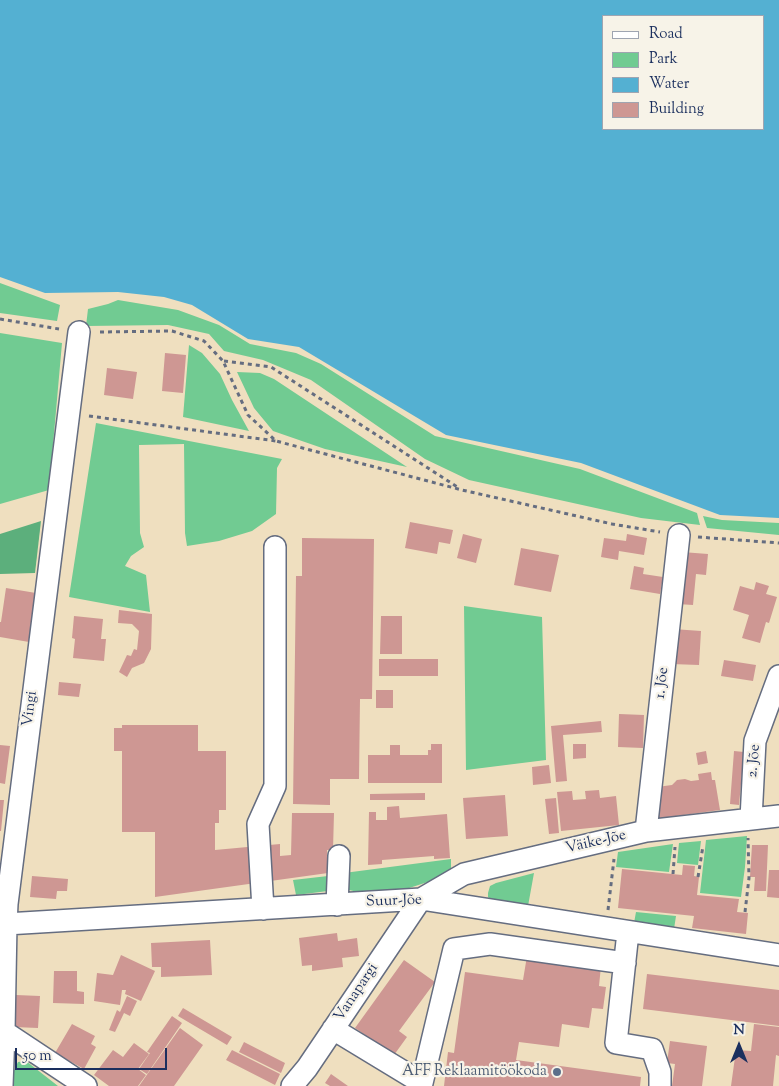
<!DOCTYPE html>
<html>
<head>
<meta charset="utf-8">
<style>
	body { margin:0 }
	#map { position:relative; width:779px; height:1086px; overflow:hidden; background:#efdfbf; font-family:"Sorts Mill Goudy",serif }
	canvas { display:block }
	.legend { position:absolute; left:602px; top:15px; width:162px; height:115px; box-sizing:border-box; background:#f7f3e8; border:1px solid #9fa5b1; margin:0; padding:6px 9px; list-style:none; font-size:15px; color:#1b2f5e }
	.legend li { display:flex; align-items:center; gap:10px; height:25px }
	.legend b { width:25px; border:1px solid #9fa5b1 }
	.north { position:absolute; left:714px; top:1021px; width:50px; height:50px; -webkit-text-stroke:4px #f7f3e8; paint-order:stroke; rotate:0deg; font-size:14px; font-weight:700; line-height:20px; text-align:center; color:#1b2f5e }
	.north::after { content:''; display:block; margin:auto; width:18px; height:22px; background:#1b2f5e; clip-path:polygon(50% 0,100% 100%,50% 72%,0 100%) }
	.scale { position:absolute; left:15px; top:1048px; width:152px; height:22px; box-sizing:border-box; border:2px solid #1b2f5e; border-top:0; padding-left:6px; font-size:15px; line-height:18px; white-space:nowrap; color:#1b2f5e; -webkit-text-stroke:4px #f7f3e8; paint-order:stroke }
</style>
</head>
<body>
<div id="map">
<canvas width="779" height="1086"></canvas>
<ul class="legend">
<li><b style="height:6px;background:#fff"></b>Road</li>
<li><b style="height:14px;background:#71cb92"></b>Park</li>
<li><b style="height:14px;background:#54b0d2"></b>Water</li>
<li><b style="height:14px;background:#ce9793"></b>Building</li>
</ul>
<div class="north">N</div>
<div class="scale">50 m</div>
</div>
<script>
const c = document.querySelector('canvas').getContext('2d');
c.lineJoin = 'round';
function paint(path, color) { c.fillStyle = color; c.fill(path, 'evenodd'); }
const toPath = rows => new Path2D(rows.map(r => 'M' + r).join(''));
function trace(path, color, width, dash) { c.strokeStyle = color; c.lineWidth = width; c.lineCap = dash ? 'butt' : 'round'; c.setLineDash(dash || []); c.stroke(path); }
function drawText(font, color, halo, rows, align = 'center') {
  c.font = font + ' "Sorts Mill Goudy",serif'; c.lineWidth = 4.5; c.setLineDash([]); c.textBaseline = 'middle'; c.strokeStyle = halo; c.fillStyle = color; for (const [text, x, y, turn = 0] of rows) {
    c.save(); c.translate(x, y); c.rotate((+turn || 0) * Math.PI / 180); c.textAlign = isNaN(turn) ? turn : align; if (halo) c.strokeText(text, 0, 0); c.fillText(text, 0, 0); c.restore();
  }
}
paint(toPath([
	[0,283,60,305,57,321,0,313],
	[118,300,178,310,219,325,250,344,296,353,321,364,435,436,580,469,697,513,700,525,641,518,469,480,425,459,311,380,263,360,224,351,209,334,168,325,86,326,88,309,108,304],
	[0,333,62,343,49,490,0,504],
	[189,345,202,353,220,374,232,400,249,431,183,417],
	[237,372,260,373,274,379,407,467,325,449,273,431,254,408],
	[96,423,282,459,277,468,276,514,252,531,219,541,187,546,185,533,184,444,139,445,140,533,144,547,131,556,125,566,146,575,150,612,69,597],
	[703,516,722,520,779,523,779,535,707,528],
	[464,606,542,617,546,760,466,770],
	[747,836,745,867,741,897,700,893,706,840],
	[701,841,698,865,677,863,679,843],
	[673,844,669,872,616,867,618,852],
	[451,859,451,870,440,878,403,890,367,894,349,890,343,886,344,873],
	[534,873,528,906,625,920,623,923,496,905,488,897,488,893,490,886,496,883],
	[328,876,328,891,296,895,293,880],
	[636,912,676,916,674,929,634,923],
	[26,1061,58,1086,14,1086,14,1070,18,1062]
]), '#71cb92');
paint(toPath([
	[41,521,35,573,0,574,0,534]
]), '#5caf7c');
paint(toPath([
	[0,0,779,0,779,518,720,515,581,463,446,435,299,347,248,339,192,305,164,297,118,292,45,293,0,277],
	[603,16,763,16,763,129,603,129]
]), '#54b0d2');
paint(toPath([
	[165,353,186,355,183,393,162,391],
	[107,368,137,372,133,399,104,395],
	[410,522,453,530,450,544,439,542,437,554,405,548],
	[463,534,482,539,476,563,457,558],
	[627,534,647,538,644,555,619,551,618,560,601,557,604,538,626,541],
	[302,538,374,539,372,699,360,699,359,779,330,779,330,805,293,804,296,576,302,576],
	[521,548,559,555,551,592,514,585],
	[682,552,708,554,706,575,696,574,693,605,677,604],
	[634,566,644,568,643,574,663,577,660,594,630,589],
	[756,582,769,586,766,594,777,597,769,623,766,622,760,643,742,638,749,615,733,610,740,586,754,590],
	[6,588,36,593,29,642,0,637,0,622,1,622],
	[119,610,152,614,151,649,144,663,132,668,127,677,119,672,127,655,131,656,134,649,137,650,139,631,132,624,118,623],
	[74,616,103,619,101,639,106,639,104,661,73,658,75,639,72,638],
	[381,616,402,616,402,654,380,654],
	[673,629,701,631,699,665,671,664],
	[379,659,438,659,438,676,379,676],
	[724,660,756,665,753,681,721,676],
	[59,682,81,684,79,697,58,695],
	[376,690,393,690,393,708,376,708],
	[619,714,644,715,643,748,618,747],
	[601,721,602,732,563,735,567,781,556,782,551,726],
	[122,725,198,725,198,751,226,751,226,810,219,810,219,823,215,823,215,850,280,844,280,856,291,855,292,813,334,813,333,850,327,850,328,873,155,897,155,832,122,832,122,751,114,751,114,728,122,728],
	[431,744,442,744,442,783,368,783,368,755,390,755,390,745,400,745,400,755,428,755,428,750,431,750],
	[573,744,586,744,586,758,573,759],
	[0,745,10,746,5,784,0,783],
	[706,751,708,763,698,765,696,753],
	[734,751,744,752,739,805,730,804],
	[549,765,551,783,533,785,532,767],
	[711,772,712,780,715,780,720,810,654,819,657,787,672,785,677,780,685,779,691,781,699,780,698,774],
	[599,790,600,798,616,796,619,825,561,831,557,792,572,791,573,800,586,799,585,791],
	[425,793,425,800,370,800,370,794],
	[505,795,508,836,466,839,463,798],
	[556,798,559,833,549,834,545,799],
	[0,800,4,800,1,831,0,831],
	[399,806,400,818,447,814,450,858,434,859,434,856,382,860,382,864,368,865,369,812,376,812,376,820,387,820,387,807],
	[752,845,768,845,766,891,754,891,755,877,750,877],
	[683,865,695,866,694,876,699,877,697,895,739,899,737,912,748,913,746,934,692,928,694,916,618,908,622,869,682,875],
	[769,870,779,870,779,898,767,897],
	[32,876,68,879,67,891,57,891,56,899,30,897],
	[337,933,338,941,357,938,359,956,342,958,343,967,312,971,312,965,302,966,299,938],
	[210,940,212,975,161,977,161,967,152,967,151,943],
	[121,955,155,971,141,1001,125,994,126,990,122,990,120,1005,94,1001,97,973,113,975],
	[527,956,601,966,599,986,606,987,603,1009,592,1008,589,1028,562,1024,559,1047,519,1042,516,1060,641,1077,640,1086,444,1086,448,1052,454,1053,465,972,523,980],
	[404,960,435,982,399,1031,407,1037,394,1055,355,1028],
	[54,971,77,971,77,991,84,992,84,1004,53,1003],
	[647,974,779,990,779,1026,643,1009],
	[16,995,40,996,38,1028,14,1027],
	[127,996,137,1001,130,1016,124,1013,115,1032,109,1030,117,1010,120,1012],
	[183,1008,232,1037,227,1045,178,1016],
	[172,1016,182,1023,147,1074,139,1069,150,1053,147,1052],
	[72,1024,95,1036,91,1044,96,1047,84,1069,55,1053],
	[754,1024,779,1027,779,1056,776,1055,773,1086,731,1086,736,1050,751,1051],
	[180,1028,203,1045,174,1086,139,1086],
	[670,1041,707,1046,702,1086,672,1086,675,1064,667,1063],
	[244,1042,285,1063,281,1073,239,1052],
	[134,1043,149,1054,138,1069,146,1075,138,1086,109,1086,94,1075,113,1050,123,1057],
	[232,1050,280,1074,275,1085,226,1060],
	[331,1074,348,1086,330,1086,325,1083]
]), '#ce9793');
const minor = toPath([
	[751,819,755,741,779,676],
	[646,831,679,535],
	[337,905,339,856],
	[263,909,258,824,275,786,275,547],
	[6,924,421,899,779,955],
	[628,932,616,1043,652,1049,660,1072,660,1086],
	[0,1029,86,1086],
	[333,1029,422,1083,421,1086],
	[422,1083,454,949,490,944,625,963],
	[2,1086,4,1032,6,924,7,904,79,332],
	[292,1086,307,1068,421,899,464,874,646,831,779,816]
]);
trace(minor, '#656d80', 24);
trace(toPath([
	[0,319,59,329],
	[100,332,172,331,204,341,223,361,248,415,276,441,462,490,612,524,660,532],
	[224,361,271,367,459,488],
	[89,416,276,441],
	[698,537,779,543],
	[673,874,675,847],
	[698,877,703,846],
	[608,910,614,859],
	[745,912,749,878,748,838]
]), '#656d80', 3, [4, 4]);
trace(minor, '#fff', 21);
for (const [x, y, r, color] of [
	[557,1072,5,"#5c6f8a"]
]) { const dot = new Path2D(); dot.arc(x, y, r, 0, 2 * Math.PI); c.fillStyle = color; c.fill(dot); trace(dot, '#f7f3e8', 2); }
drawText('15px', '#1b2f5e', '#f7f3e8', [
	["1. Jõe",663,683,-84],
	["Vingi",31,709,-83],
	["2. Jõe",755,761,-85],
	["Väike-Jõe",596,843,-13],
	["Suur-Jõe",394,902,-2],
	["Vanapargi",357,993,-56]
]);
drawText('15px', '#4e5e75', '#f7f3e8', [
	["AFF Reklaamitöökoda",547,1072]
], 'right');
</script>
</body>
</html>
